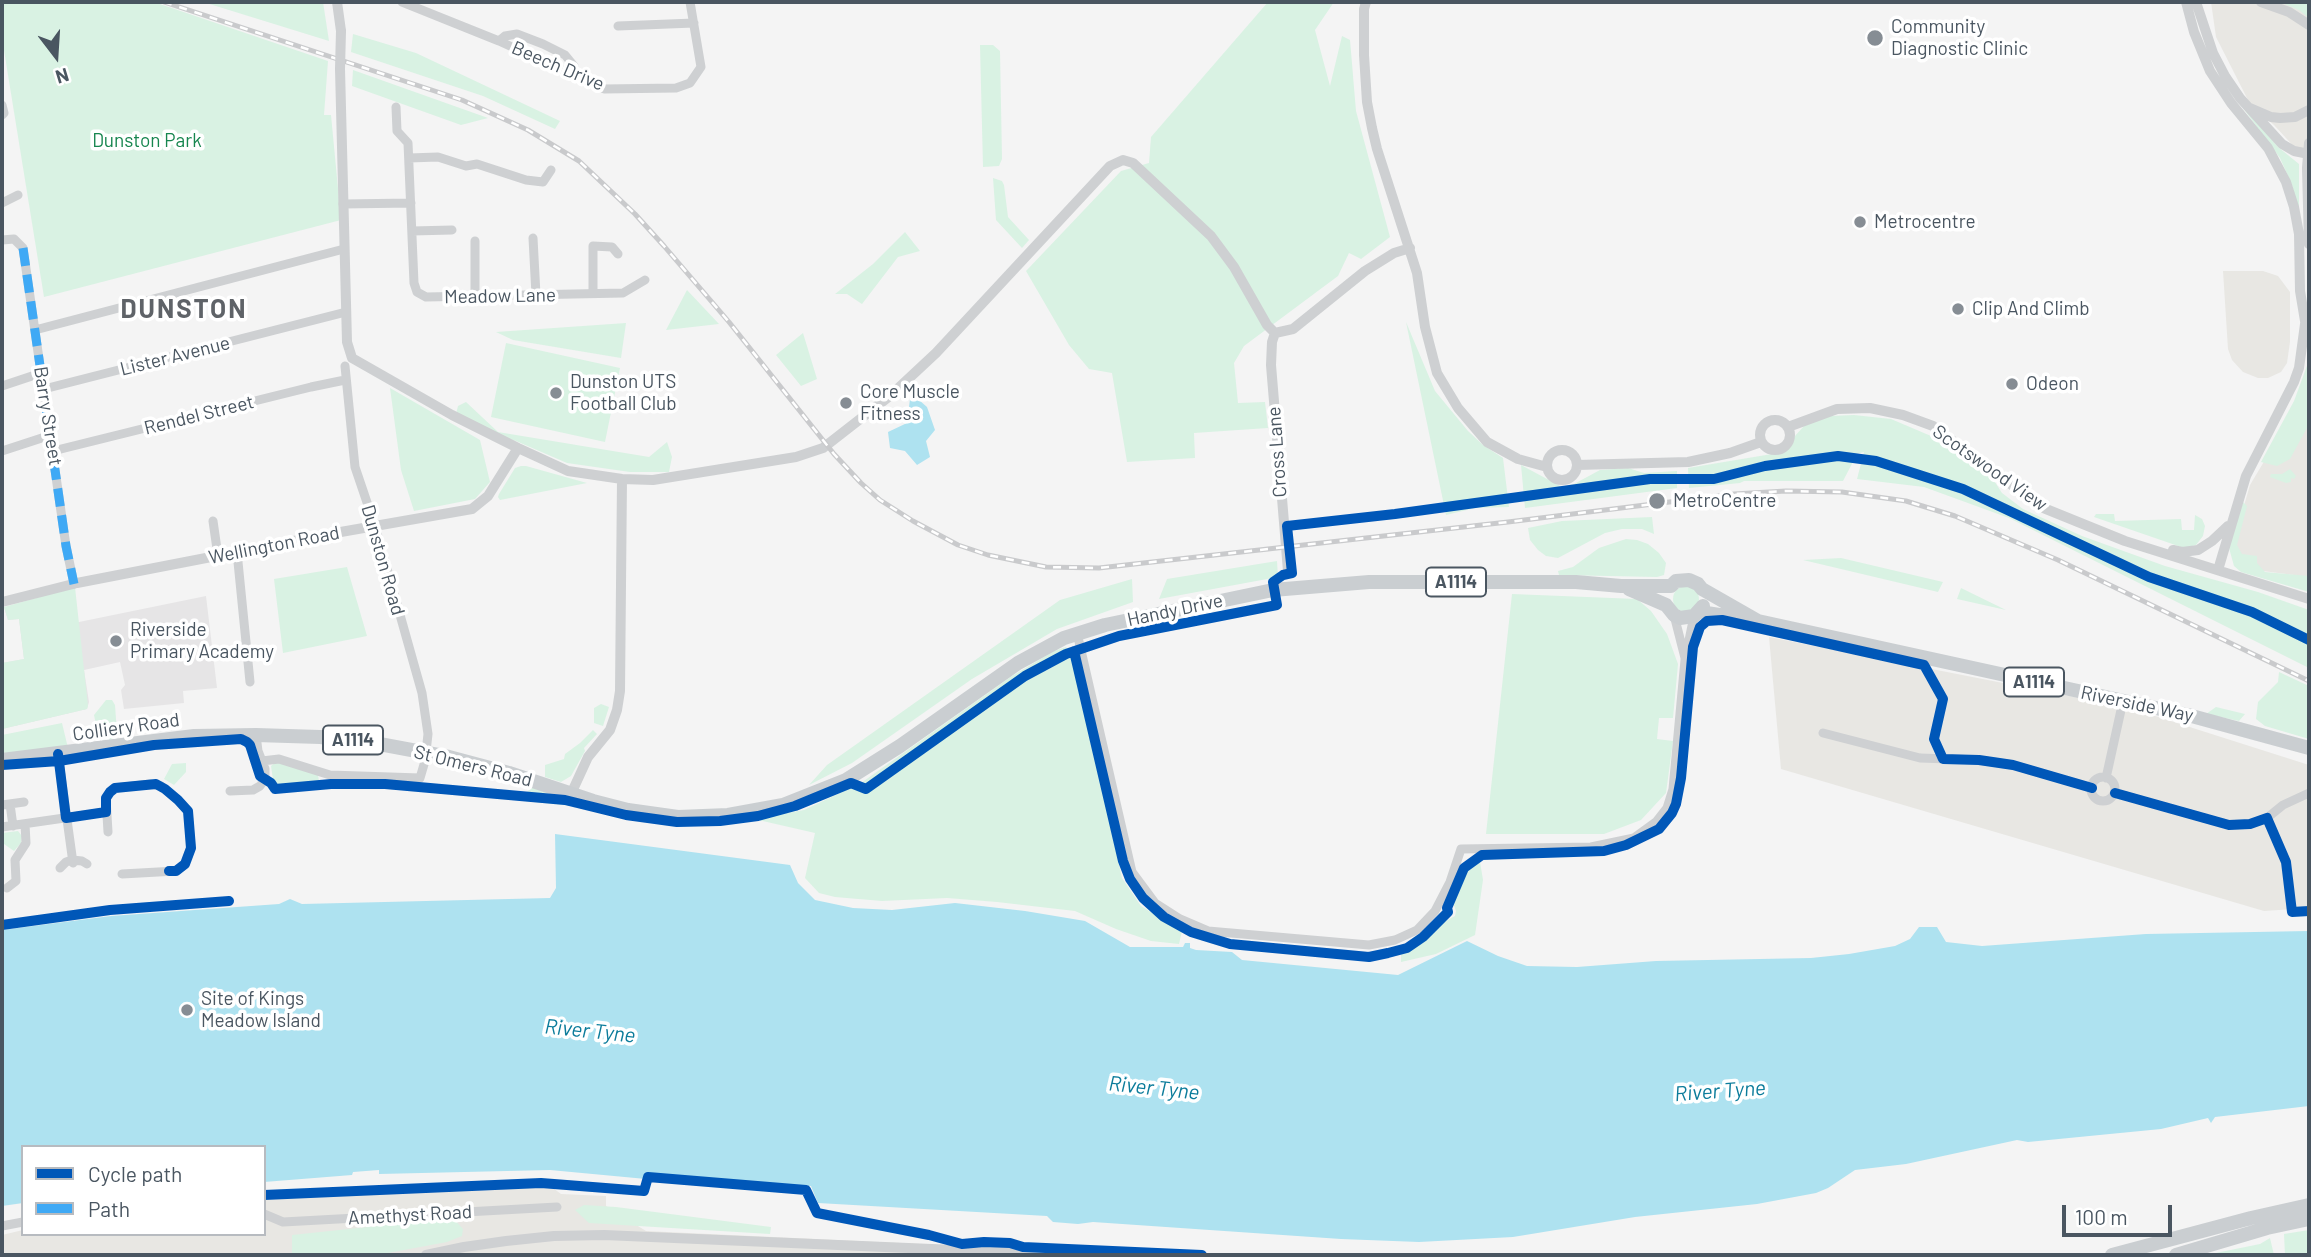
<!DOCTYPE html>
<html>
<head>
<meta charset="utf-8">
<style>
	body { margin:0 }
	#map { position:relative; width:2311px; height:1257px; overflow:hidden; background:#f4f4f4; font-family:Barlow,sans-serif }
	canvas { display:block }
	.frame { position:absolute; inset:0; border:4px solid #4a5661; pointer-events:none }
	.legend { position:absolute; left:21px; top:1145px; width:245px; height:91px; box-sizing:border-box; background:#fff; border:2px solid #b7bbc0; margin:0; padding:9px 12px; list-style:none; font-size:21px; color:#4a5661 }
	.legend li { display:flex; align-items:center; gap:14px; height:35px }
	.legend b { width:35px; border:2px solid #b7bbc0 }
	.north { position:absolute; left:21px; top:21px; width:70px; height:70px; -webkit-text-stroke:5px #fff; paint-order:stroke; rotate:163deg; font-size:19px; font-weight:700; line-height:28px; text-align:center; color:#4a5661 }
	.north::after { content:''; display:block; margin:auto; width:24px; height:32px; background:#4a5661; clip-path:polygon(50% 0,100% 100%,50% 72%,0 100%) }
	.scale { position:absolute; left:2062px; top:1205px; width:110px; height:32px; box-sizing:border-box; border:4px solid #4a5661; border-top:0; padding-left:9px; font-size:21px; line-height:24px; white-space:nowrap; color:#4a5661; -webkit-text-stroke:5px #fff; paint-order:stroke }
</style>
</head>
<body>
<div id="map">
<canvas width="2311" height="1257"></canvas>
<div class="frame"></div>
<ul class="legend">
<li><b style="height:9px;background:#0057b8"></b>Cycle path</li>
<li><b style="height:9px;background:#3fa9f5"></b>Path</li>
</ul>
<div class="north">N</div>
<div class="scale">100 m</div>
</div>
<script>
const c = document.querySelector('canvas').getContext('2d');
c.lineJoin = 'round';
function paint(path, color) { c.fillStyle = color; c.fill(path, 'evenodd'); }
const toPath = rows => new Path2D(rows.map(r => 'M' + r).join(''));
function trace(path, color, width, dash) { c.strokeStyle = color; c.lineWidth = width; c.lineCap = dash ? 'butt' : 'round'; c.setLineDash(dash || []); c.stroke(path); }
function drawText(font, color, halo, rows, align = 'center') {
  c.font = font + ' Barlow,sans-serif'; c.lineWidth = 7; c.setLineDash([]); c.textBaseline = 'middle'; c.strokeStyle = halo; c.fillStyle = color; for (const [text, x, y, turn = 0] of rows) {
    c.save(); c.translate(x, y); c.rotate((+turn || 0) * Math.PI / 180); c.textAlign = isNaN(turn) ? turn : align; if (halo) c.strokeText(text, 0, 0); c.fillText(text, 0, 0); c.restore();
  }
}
paint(toPath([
	[2211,2,2309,2,2309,163,2274,125,2250,104,2216,37],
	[2223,271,2263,271,2278,276,2290,292,2290,342,2287,363,2281,372,2268,378,2258,378,2243,372,2232,360,2228,349],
	[2309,367,2309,577,2240,568,2234,540,2250,485,2302,398],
	[1769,637,2130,708,2309,765,2309,908,2264,911,1781,769],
	[549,1185,561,1194,606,1196,606,1206,646,1231,1029,1249,1067,1255,2,1255,2,1235,23,1230,23,1234,264,1234,264,1199,397,1191]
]), '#e8e7e3');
paint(toPath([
	[206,596,217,688,183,691,184,703,124,709,121,690,125,685,120,662,84,670,89,702,87,709,2,729,2,663,24,659,19,619,8,620,4,607,79,622]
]), '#e6e5e6');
paint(toPath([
	[2,2,154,2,328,61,324,115,331,115,341,220,44,297,2,38],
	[203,2,323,2,329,41],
	[1268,2,1334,2,1315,30,1330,86,1342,36,1350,40,1356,111,1390,237,1361,259,1349,253,1338,276,1244,346,1234,363,1238,403,1265,402,1268,428,1194,433,1195,458,1127,462,1112,373,1089,369,1069,345,1026,271,1121,171,1149,163,1151,137],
	[2280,2,2309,2,2309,18,2299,10],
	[353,34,416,53,560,121,555,129,483,96,351,52],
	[980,45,993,45,1000,51,1002,159,999,166,983,167],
	[353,70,488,118,461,125,352,86],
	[2231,92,2278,147,2299,164,2299,212,2292,185,2280,158],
	[993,178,1002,181,1004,185,1008,217,1029,240,1022,248,996,220],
	[905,232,920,251,898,257,862,304,847,294,835,294,873,264],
	[687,290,719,324,666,330],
	[1406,322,1435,391,1468,431,1483,445,1503,458,1509,507,1475,508,1446,515],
	[626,323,621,358,513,340,496,332],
	[803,333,817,379,801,386,776,355],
	[506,343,620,368,605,442,491,417],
	[2309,346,2308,426,2290,459,2277,466,2261,462,2294,401,2308,363],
	[390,388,480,440,490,482,475,499,414,511,401,470],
	[466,402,498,432,649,457,667,442,672,457,669,472,630,472,567,463,516,441,497,435,456,414,458,406],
	[1854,415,1891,419,1931,436,1991,476,2002,493,2023,509,2082,536,2165,566,2258,592,2309,610,2309,668,2009,518,1924,487,1857,479,1864,452,1848,456,1855,458,1843,481,1744,481,1740,483,1689,488,1688,468,1784,452,1791,446,1795,436,1804,426,1830,416],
	[1521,465,1562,487,1574,484,1600,470,1628,468,1644,473,1677,471,1677,488,1525,508],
	[521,466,526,466,587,483,500,500,498,497,499,494,515,468],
	[2290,469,2296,476,2294,479,2291,478,2291,482,2286,483,2270,477,2271,474,2282,474],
	[2243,502,2247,506,2237,545,2242,554,2257,556,2257,563,2265,572,2309,576,2309,592,2241,572,2234,566,2229,548],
	[2096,514,2114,514,2115,521,2181,519,2182,530,2194,530,2195,515,2202,519,2205,526,2203,536,2196,545,2184,548,2094,517],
	[1652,517,1654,534,1642,529,1622,529,1605,533,1558,558,1546,556,1538,550,1530,540,1528,528,1562,521],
	[1626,539,1637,540,1648,544,1659,553,1666,563,1664,575,1657,577,1559,575,1558,571,1573,567,1599,548],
	[1841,558,1943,582,1938,592,1803,560],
	[1277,561,1278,577,1159,599,1167,579],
	[347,567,367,636,283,653,274,579],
	[1132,579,1133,602,1057,629,972,679,852,763,809,785,827,765,1060,600],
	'1673 599a13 13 0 1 1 26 0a13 13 0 1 1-26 0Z',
	[75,587,88,706,87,709,2,729,2,663,24,659,19,619,8,620,4,607],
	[1961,588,2006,610,1957,599],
	[1512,594,1637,599,1651,611,1667,634,1678,664,1673,718,1659,718,1657,739,1673,741,1666,793,1641,820,1604,834,1486,834],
	[1066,647,1073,659,1122,878,1141,906,1182,931,1179,944,1151,941,1116,929,1075,911,997,902,947,898,882,901,835,897,819,893,805,878,815,833,754,819,804,810,861,783,1012,676,1054,651],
	[2279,672,2309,686,2309,739,2265,726,2256,719,2258,702,2278,682],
	[106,700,112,700,115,705,117,733,112,739,99,740,94,715],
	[601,704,609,707,603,726,594,723,594,708],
	[2216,707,2245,714,2239,721,2206,714],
	[62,723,68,748,2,754,2,735],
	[593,730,597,734,584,748,585,751,571,776,561,782,545,777,545,765,564,759,565,754,580,743],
	[276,762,318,775,320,788,278,793,274,786,271,766],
	[186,763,186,772,174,785,164,779,172,764],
	[532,787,568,797,570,801,592,808,524,801,525,794],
	[18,831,22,836,21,843,14,851,4,844,2,833],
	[1480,862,1483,880,1475,935,1436,954,1401,962,1401,953,1411,949,1440,924,1455,916,1456,911,1452,900,1466,869],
	[584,1205,616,1207,771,1227,770,1234,589,1223,575,1210],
	[453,1218,463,1229,462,1236,447,1242,377,1255,292,1255,292,1235],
	[2309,1230,2309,1255,2285,1255,2284,1234],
	[2270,1238,2274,1255,2206,1255,2260,1244]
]), '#d9f2e3');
paint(toPath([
	[910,399,919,400,927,407,935,430,926,441,930,457,917,465,905,451,890,448,888,432,907,423],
	[555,834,790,865,798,883,815,900,853,908,892,910,955,903,1025,911,1085,921,1130,947,1183,947,1185,943,1190,943,1190,948,1196,950,1232,952,1242,960,1398,975,1467,941,1498,956,1527,966,1577,967,1656,961,1811,958,1849,954,1895,946,1910,939,1919,927,1937,927,1946,942,1982,946,2146,934,2309,931,2309,1106,2215,1117,2211,1123,2208,1118,2161,1129,2028,1142,2017,1140,1906,1164,1855,1170,1828,1188,1816,1193,1757,1204,1635,1217,1513,1237,1419,1242,1341,1239,1093,1222,1078,1224,1053,1222,1047,1216,818,1203,811,1186,647,1174,646,1179,550,1170,379,1174,379,1170,353,1172,352,1175,264,1182,264,1147,23,1147,23,1203,2,1206,2,930,111,916,279,904,290,899,302,904,550,898,556,888]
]), '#aee2f0');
trace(toPath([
	[402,2,499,41,604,89,676,88,690,83,701,67,690,2],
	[618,26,694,23],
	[499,41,505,36,517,34,543,44,565,55,574,66,577,76],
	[2,105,4,113,2,115],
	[396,107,397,131,408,143,414,283,417,292,426,297,623,293,645,280],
	[409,158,438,157,466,166,477,164,526,180,543,182,551,170],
	[2,203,18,195],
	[343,204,411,203],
	[412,231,452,230],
	[533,238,536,295],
	[2,240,14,239,23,248,66,546,74,584],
	[475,241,475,296],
	[593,293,593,246,612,247,618,254],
	[35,330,344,249],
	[2,386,41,373],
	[44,389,346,312],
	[2,451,51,435],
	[53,451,311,387,345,380],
	[213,521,218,556],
	[237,552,250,682],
	[1674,615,1685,658],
	[1077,633,1132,872,1155,903,1180,919,1208,931,1369,945,1395,940,1417,930,1435,911,1450,882,1461,849,1591,847,1634,838,1656,822,1667,808,1673,789,1685,660,1694,616],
	[1823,733,1920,758,1979,760,2013,765,2092,788],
	[58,754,73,863],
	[262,761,279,759,330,775,420,778,425,761,428,734,422,693,375,526,355,467,345,366],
	'2091 789a12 12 0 1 1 24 0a12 12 0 1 1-24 0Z',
	[2106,778,2123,701],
	[230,791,253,790,260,786,265,779,265,769,258,751,256,735],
	[2115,793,2229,825,2250,824,2267,818,2283,805,2309,793],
	[10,804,13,826],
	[2,805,24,802],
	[2,827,106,812],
	[108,832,106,798,110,792,115,788,150,784,161,786,178,800,188,811,191,848,185,864,176,871,122,874],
	[60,868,66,862,72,860,82,861,87,864],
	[7,888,16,881,15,860,26,843,25,824],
	[264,1214,283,1222,557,1207],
	[2,1226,23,1222]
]), '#ced0d2', 9);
trace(toPath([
	[337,2,341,31],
	[1366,2,1364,9,1364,55,1367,102,1372,128,1377,149,1417,273,1425,327,1437,373,1458,408,1487,442,1518,459,1547,467],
	[2186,2,2194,32,2210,71,2231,103,2268,148,2286,182,2294,207,2299,234,2300,291,2305,321],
	[2196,2,2213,53,2225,76,2240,98,2282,144,2294,151,2309,154],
	[2261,2,2289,12,2309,25],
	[340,69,347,342,352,358,452,415,518,448,568,471,622,479,653,480,796,457,823,448,891,395,936,353,1110,166,1123,160,1133,163,1211,236,1234,267,1267,325,1275,333],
	[2250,108,2271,117,2280,118,2295,117,2309,110],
	[2309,143,2307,168,2309,244],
	'1760 435a15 15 0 1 1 30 0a15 15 0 1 1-30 0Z',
	[1788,427,1837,409,1870,408,1903,415,1933,426,2041,507,2125,541,2309,599],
	'1547 465a15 15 0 1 1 30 0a15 15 0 1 1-30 0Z',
	[1577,465,1688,462,1730,453,1761,442],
	[2173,550,2182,552,2198,550,2212,541,2228,526],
	[2218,570,2246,476,2294,382,2299,368,2306,317],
	[1288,571,1271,365,1272,342,1275,333,1293,329,1365,271,1394,253,1410,248],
	[2,602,77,583,335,533,472,509,488,496,518,448],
	[571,794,588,757,610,730,617,710,620,691,622,479],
	[426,1255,464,1247,506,1241,554,1236,604,1235,1072,1255]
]), '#ced0d2', 10);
trace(toPath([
	[1629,589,1666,605,1674,615,1680,618,1694,616,1703,606],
	[1700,612,1758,621,2188,715,2309,748],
	[2,760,194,736,256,735,320,737,374,743,449,757,509,773,593,801,628,810,678,817,728,815,783,805,846,780,900,746,1018,663,1064,638,1105,625,1273,590,1369,582,1576,582,1621,586,1671,586,1676,581,1689,580,1698,584,1702,589,1758,621],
	[2112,1255,2251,1218,2309,1205],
	[2176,1255,2267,1228,2309,1219]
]), '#caced1', 14);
const rail = toPath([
	[164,2,462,100,528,130,579,161,635,214,664,246,729,322,834,454,861,483,880,500,913,521,958,545,988,555,1046,567,1099,568,1508,522,1734,494,1786,491,1842,492,1906,501,1955,516,2058,560,2309,681]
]);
trace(rail, '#c9cacc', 5);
trace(rail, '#fff', 2.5, [8]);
trace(toPath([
	[340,69,341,31]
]), '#ced0d2', 10);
trace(toPath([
	[23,248,66,546,74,584]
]), '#3fa9f5', 9, [18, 9]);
trace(toPath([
	[1074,651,1123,861,1130,879,1143,898,1164,917,1191,932,1230,944,1369,957,1388,953,1407,948,1423,937,1448,912,1447,908,1464,868,1482,855,1604,851,1626,845,1659,829,1672,813,1676,804,1681,778,1693,647,1700,627,1707,621,1722,620,1924,665,1943,699,1934,739,1943,759,1979,760,2013,765,2092,788],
	[58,754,66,818,106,812,106,798,110,792,115,788,156,784,165,789,178,800,188,811,191,848,185,864,176,871,169,871],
	[2,765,59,761,154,745,241,739,247,742,250,745,260,776,271,783,275,789,331,784,385,784,565,800,626,815,677,822,720,821,758,816,795,806,851,783,866,789,1025,676,1066,654,1119,636,1277,605,1273,582,1283,575,1292,573,1287,526,1395,514,1650,479,1714,479,1765,466,1838,456,1876,461,1963,489,2149,577,2252,612,2309,640],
	[2115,793,2229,825,2250,824,2267,818,2286,862,2292,912,2309,911],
	[2,925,110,910,229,901],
	[264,1195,541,1183,644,1191,648,1177,806,1190,817,1213,929,1235,962,1244,984,1242,1010,1243,1023,1247,1202,1255]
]), '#0057b8', 10);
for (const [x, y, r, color] of [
	[1875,38,9,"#868d94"],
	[1860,222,7,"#868d94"],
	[1958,309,7,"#868d94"],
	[2012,384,7,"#868d94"],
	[556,393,7,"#868d94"],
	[846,403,7,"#868d94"],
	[1657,501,9,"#868d94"],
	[116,641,7,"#868d94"],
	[187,1010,7,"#868d94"]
]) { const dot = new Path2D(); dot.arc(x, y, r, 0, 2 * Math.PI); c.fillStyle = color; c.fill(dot); trace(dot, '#fff', 2.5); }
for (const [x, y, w] of [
	[1456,582,60],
	[2034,682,60],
	[353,740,60]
]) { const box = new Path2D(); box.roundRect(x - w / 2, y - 14.5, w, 29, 5); c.fillStyle = '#fff'; c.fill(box); trace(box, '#4a5661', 2); }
drawText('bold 18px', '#4a5661', null, [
	["A1114",1456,582],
	["A1114",2034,682],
	["A1114",353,740]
]);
drawText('19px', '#4a5661', '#fff', [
	["Community",1891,27],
	["Diagnostic Clinic",1891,49],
	["Metrocentre",1874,222],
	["Clip And Climb",1972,309],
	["Dunston UTS",570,382],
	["Football Club",570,404],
	["Odeon",2026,384],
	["Core Muscle",860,392],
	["Fitness",860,414],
	["MetroCentre",1673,501],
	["Riverside",130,630],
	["Primary Academy",130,652],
	["Site of Kings",201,999],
	["Meadow Island",201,1021]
], 'left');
drawText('19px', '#4a5661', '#fff', [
	["Beech Drive",558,66,23],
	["Meadow Lane",500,296,-1],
	["Lister Avenue",175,356,-14],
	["Rendel Street",199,415,-14],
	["Barry Street",48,416,81],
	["Cross Lane",1277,452,-94],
	["Scotswood View",1990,468,35],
	["Wellington Road",274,545,-11],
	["Dunston Road",383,560,74],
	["Handy Drive",1175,610,-12],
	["Riverside Way",2137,704,12],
	["Colliery Road",126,727,-8],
	["St Omers Road",473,766,14],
	["Amethyst Road",410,1215,-3]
]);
drawText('19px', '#17864f', '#fff', [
	["Dunston Park",147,141]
]);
drawText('italic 21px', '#0c7c9b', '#fff', [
	["River Tyne",590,1031,6],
	["River Tyne",1154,1088,6],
	["River Tyne",1720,1091,-4]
]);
c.letterSpacing = '2px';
drawText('bold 26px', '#5f6368', '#fff', [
	["DUNSTON",184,309]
]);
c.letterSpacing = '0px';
</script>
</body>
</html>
